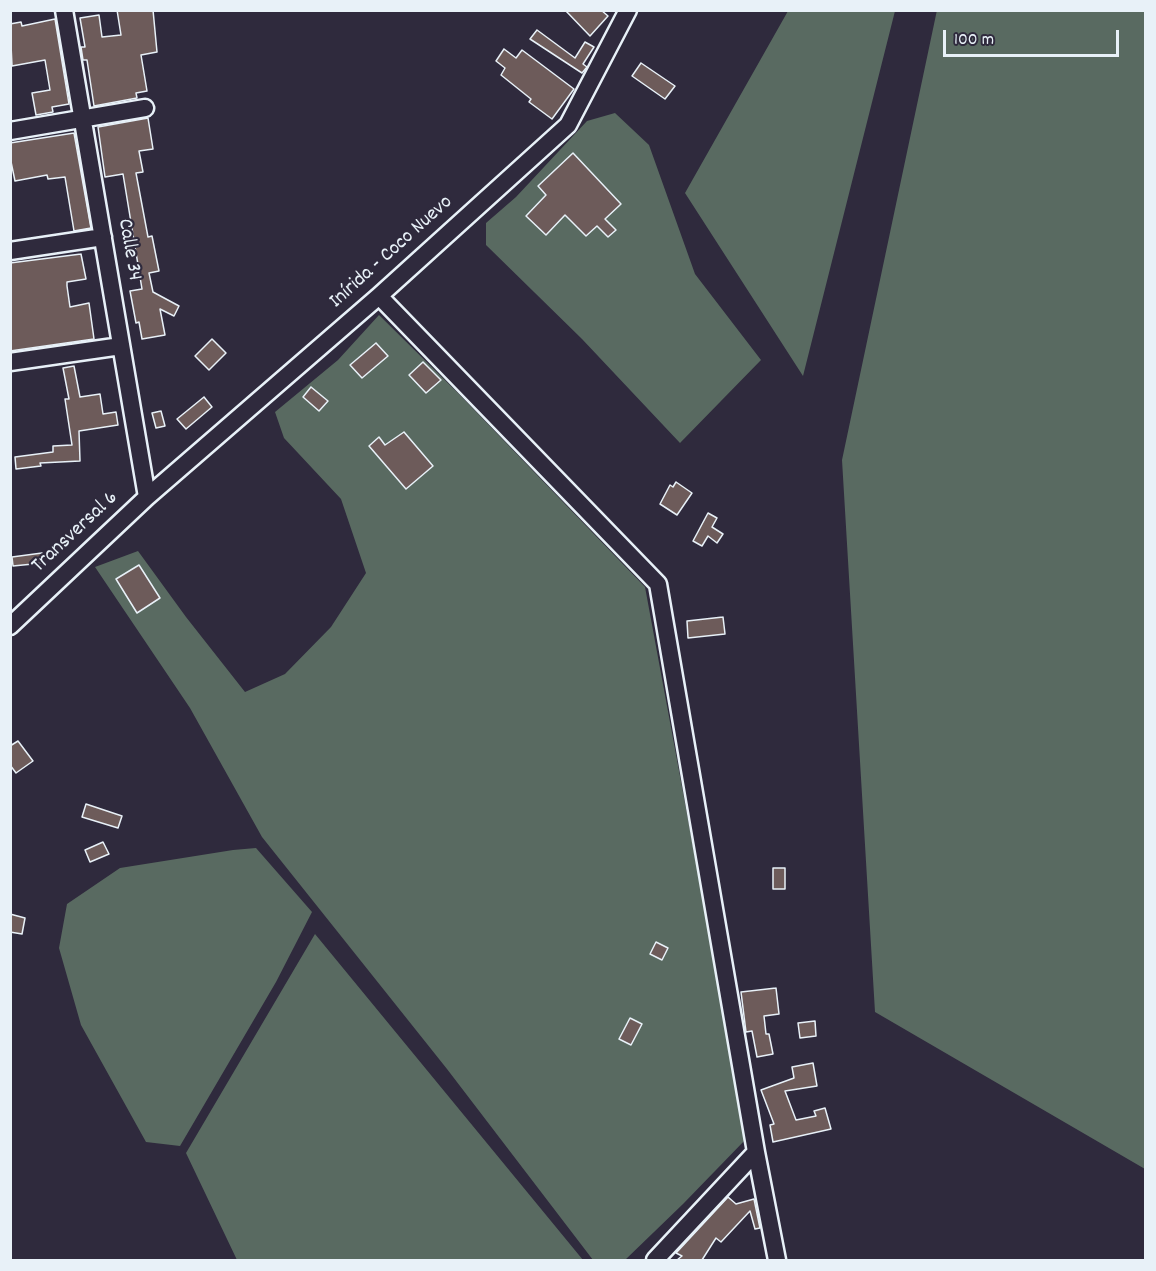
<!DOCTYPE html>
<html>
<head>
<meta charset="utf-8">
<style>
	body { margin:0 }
	#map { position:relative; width:1156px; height:1271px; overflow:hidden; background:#2f2a3d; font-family:Dekko,sans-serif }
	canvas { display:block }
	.frame { position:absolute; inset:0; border:12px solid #e8f1f8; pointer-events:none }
	.scale { position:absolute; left:943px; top:30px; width:176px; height:27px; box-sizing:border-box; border:3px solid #e8f1f8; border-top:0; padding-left:8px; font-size:18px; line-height:21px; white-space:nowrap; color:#e8f1f8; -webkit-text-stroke:4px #2f2a3d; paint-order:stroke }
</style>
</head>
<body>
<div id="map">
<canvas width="1156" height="1271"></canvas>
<div class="frame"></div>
<div class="scale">100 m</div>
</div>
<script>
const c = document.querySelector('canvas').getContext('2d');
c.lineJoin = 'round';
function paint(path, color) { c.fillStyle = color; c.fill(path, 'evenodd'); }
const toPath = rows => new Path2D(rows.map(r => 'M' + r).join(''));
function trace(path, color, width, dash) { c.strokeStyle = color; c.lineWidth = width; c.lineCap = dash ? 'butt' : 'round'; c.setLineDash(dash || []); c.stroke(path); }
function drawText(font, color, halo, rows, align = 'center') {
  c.font = font + ' Dekko,sans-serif'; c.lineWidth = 4.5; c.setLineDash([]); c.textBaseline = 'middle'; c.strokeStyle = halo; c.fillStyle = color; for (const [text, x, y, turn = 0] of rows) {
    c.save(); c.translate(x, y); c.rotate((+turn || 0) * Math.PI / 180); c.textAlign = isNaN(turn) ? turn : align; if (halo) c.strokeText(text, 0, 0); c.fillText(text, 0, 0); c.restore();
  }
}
paint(toPath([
	[937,10,1145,11,1145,1169,875,1012,842,460],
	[788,11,895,11,803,376,685,193],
	[615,113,649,145,695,274,761,360,680,443,582,339,486,245,486,223,516,197,587,121],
	[379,315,458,393,645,587,747,1138,683,1204,625,1260,593,1260,447,1069,262,837,190,708,95,567,138,551,186,617,245,692,285,674,331,627,366,573,341,499,284,438,275,412,338,360],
	[256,848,312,912,276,982,180,1146,146,1142,81,1025,59,948,67,904,120,868,233,850],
	[315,934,583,1260,237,1260,186,1153]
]), '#596a61');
const building = toPath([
	[117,10,153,10,157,52,141,55,147,91,136,93,137,98,94,106,87,60,83,60,81,47,85,47,80,18,99,15,102,37,121,35,117,10],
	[565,10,601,10,608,16,590,36,565,10],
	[55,19,69,104,52,107,53,112,36,115,32,93,50,90,45,60,12,66,10,24,21,22,22,26,55,19],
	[537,30,575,58,585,42,594,47,583,64,587,67,582,73,530,39,537,30],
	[504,49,516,58,522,50,574,89,552,119,529,102,531,99,501,75,505,68,496,61,504,49],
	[641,63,675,86,665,99,632,76,641,63],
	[148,118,153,149,139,151,143,172,136,173,148,237,152,236,159,271,149,273,153,292,179,306,174,316,160,309,165,335,142,339,139,322,136,323,130,291,142,289,123,174,105,177,98,127,148,118],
	[74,133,91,228,74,231,65,177,48,179,47,175,15,181,10,157,10,143,74,133],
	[573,153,621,204,605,219,616,230,608,237,597,226,586,236,565,215,546,235,526,216,546,195,538,186,573,153],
	[81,254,86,279,67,282,67,286,70,307,89,303,94,339,10,351,10,263,81,254],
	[212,339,226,353,209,370,195,356,212,339],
	[376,343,388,356,362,378,350,365,376,343],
	[423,362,441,380,426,393,409,375,423,362],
	[74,366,80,397,100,394,103,414,116,412,118,425,79,431,80,461,40,463,41,466,16,469,15,457,53,452,53,446,72,445,65,399,69,399,63,368,74,366],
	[311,387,328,401,319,411,303,397,311,387],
	[204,397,212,407,186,429,177,419,204,397],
	[161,411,165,426,156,428,152,413,161,411],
	[404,432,433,466,406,489,369,446,379,437,385,445,404,432],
	[676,482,692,493,677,515,660,504,670,485,673,487,676,482],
	[708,513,717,518,712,527,723,534,717,543,708,536,702,546,693,541,708,513],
	[42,553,43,563,13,566,12,557,42,553],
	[139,565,160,598,137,613,116,579,139,565],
	[723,617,725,634,688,638,687,621,723,617],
	[18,741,33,761,16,773,10,765,10,746,18,741],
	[86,804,122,816,118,828,82,817,86,804],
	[103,842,109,854,90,862,85,850,103,842],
	[773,868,785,868,785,889,773,889,773,868],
	[10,914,25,918,22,934,10,932,10,914],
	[656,942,668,948,662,960,650,954,656,942],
	[776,988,779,1014,764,1016,766,1034,769,1034,773,1054,757,1057,752,1031,746,1032,741,992,776,988],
	[630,1018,642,1024,631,1045,619,1039,630,1018],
	[815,1021,816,1036,800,1038,798,1023,815,1021],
	[813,1063,817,1086,785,1091,796,1120,816,1116,814,1111,825,1108,831,1129,773,1142,770,1125,774,1124,761,1090,794,1078,792,1067,813,1063],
	[728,1197,736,1204,754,1199,760,1228,755,1229,750,1211,721,1242,716,1238,702,1260,677,1260,682,1256,676,1253,728,1197]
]);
paint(building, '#6d5b5a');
trace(building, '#e8f1f8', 1.5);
const minor = toPath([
	[64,10,147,497],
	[10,131,145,108],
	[10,251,103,237],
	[379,296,658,584,756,1152,777,1260],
	[10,362,121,346],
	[10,626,147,497,379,296,568,125,628,10],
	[655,1260,756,1152]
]);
trace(minor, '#e8f1f8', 21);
trace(minor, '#2f2a3d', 16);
drawText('21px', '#e8f1f8', '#2f2a3d', [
	["Calle 34",128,250,80],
	["Inírida - Coco Nuevo",392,253,-42],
	["Transversal 6",76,533,-43]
]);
</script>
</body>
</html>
